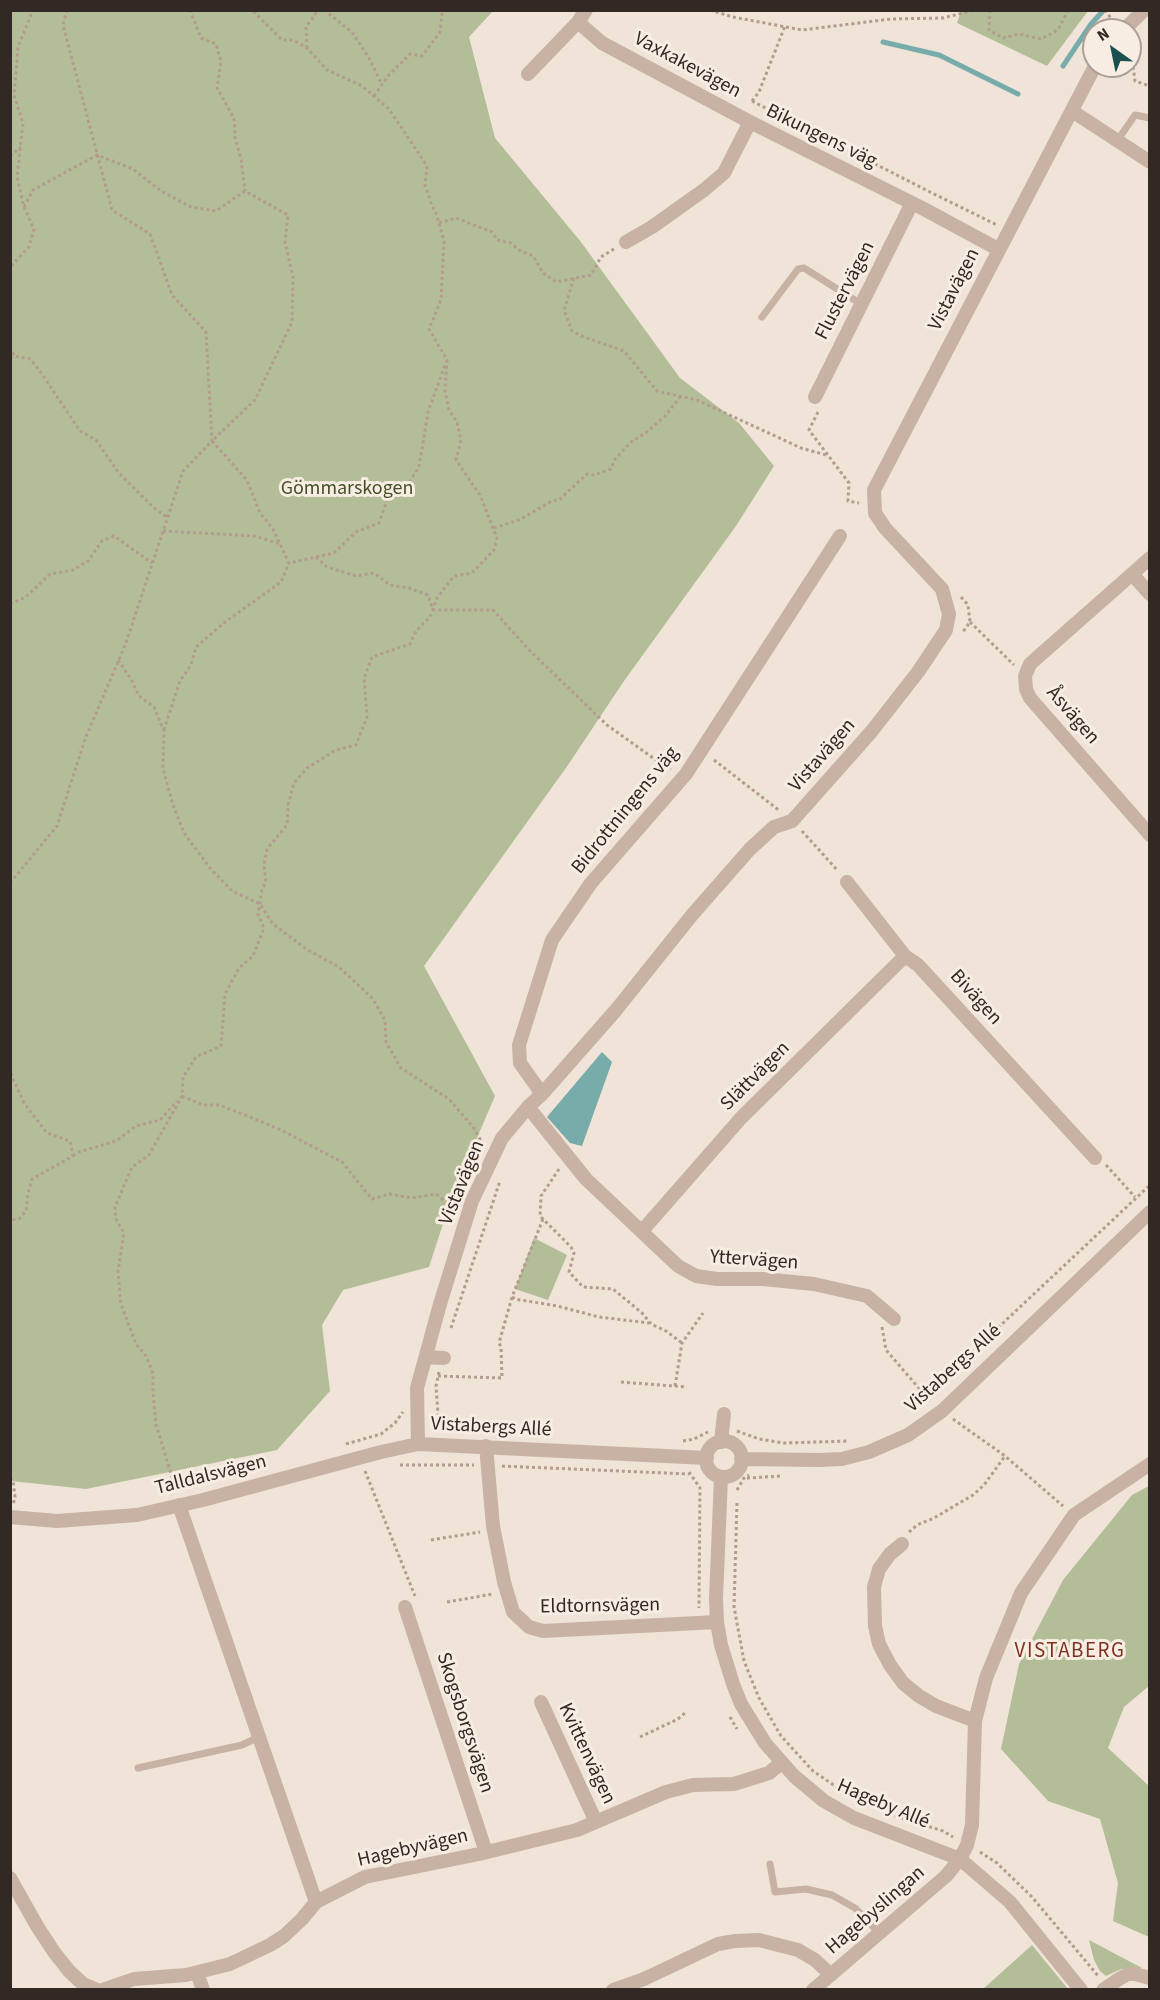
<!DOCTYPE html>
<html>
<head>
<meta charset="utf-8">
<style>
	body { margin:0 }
	#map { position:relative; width:1160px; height:2000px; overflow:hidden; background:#f0e3d7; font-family:"Source Sans 3",sans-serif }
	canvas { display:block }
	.frame { position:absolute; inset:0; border:12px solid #322925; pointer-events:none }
	.north { position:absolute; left:1082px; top:18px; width:60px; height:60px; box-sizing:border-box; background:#f8ede3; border:2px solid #a99f97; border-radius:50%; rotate:327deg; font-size:16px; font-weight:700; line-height:24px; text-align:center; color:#322925 }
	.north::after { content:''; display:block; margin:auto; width:21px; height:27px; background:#1c5152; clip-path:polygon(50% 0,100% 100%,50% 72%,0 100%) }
</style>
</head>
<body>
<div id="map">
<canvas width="1160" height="2000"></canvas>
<div class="frame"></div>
<div class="north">N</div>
</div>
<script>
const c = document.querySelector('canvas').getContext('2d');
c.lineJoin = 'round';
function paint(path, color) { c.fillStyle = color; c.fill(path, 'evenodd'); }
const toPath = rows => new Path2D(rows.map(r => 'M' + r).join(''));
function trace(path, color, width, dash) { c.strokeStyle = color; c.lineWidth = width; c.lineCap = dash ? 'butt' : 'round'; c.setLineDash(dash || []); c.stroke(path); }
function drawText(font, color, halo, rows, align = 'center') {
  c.font = font + ' "Source Sans 3",sans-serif'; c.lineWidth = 6; c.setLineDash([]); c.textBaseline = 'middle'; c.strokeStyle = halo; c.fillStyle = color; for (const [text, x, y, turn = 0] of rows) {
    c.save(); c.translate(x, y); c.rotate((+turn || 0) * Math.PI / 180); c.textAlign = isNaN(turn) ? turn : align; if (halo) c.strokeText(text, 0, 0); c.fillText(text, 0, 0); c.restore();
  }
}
paint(toPath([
	[10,11,493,11,469,37,495,138,581,242,680,378,739,423,774,466,736,526,624,681,568,765,424,966,495,1096,452,1196,429,1267,343,1290,322,1325,330,1391,277,1450,86,1489,11,1481],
	[961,11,961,10,1088,11,1047,66,957,23],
	[534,1238,567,1255,548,1300,515,1289],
	[1149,1486,1149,1686,1124,1707,1108,1748,1149,1786,1149,1937,1113,1921,1118,1883,1100,1819,1048,1801,1001,1749,1019,1664,1063,1580,1132,1495],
	[1089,1940,1142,1968,1121,1969,1106,1976,1100,1971,1094,1960],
	[1032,1945,1068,1989,983,1989]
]), '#b3be98');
paint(toPath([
	[602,1052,612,1062,582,1146,570,1143,547,1117]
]), '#77acab');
trace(toPath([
	[883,42,939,55,1018,94],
	[1063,66,1091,24,1104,10]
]), '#77acab', 5);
trace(toPath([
	[190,10,201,38,216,44,221,62,217,88,234,118,235,137,241,159,245,191],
	[324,10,352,32,369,58,382,85],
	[710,10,733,17,802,30,891,19,943,18,975,10],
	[990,10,989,30,1003,38,1019,34,1041,39,1058,30,1068,10],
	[1105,10,1113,21],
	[1130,43,1135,81,1150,86],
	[307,48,306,27,318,10],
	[374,96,388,76,410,54,422,56,440,32,442,14,441,10],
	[752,101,932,193,997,225],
	[752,101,759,92,785,26],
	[10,156,21,147],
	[24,207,33,190,97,155,133,169,161,191,191,207,216,211,245,191,288,215,285,242,293,277,292,322,255,400,212,441,247,480,260,513,273,529,289,563,334,553,356,532,379,523,387,501,408,484,419,467,428,412,445,365],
	[439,223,456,218,492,232,497,240,511,243,519,250,533,256,543,273,556,282,591,275,601,257,614,249],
	[10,272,12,265,29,247,34,229,24,207,17,177,23,124,14,95,18,47,33,10],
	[574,278,564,310,572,331,584,337,624,351,657,391,697,400,801,448,826,455],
	[10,347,14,356],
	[10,357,14,356,30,359,40,371,80,431,96,440,118,472,154,508,167,517],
	[818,412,809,430,849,483,848,501,859,503],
	[494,528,519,520,552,501,559,500,587,474,594,475,611,469,615,459,631,442,647,432,665,416,681,396],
	[163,531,255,536,280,544],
	[316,557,327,567,356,576,374,573,390,585,409,588,428,595,433,610,493,610,531,652,607,725,663,765,671,769],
	[961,597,968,605,970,622,962,633],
	[10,604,26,597,50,574,73,570,88,561,102,541,114,536,152,563],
	[970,622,1014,665],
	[118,660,131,679,139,696,154,707,164,731,163,769,173,805,184,833,210,868,232,891,260,904,273,924,306,949,339,967,372,998,385,1020,386,1042,401,1068,449,1099,473,1127,483,1144],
	[164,730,180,681,191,665,196,647,225,622,281,582,289,563],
	[714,760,780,811],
	[802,831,838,871],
	[10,883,57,826,85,739,126,643,183,471,212,441,206,332,172,295,150,234,112,210,63,25,67,10],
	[10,1067,12,1077,24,1103,47,1133,70,1141,73,1156,32,1179,28,1194,26,1211,19,1219,10,1220],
	[182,1096,203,1105,219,1105,245,1115,281,1130,342,1162,372,1199,390,1194,412,1198,436,1194,454,1209],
	[73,1156,79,1152,116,1141,136,1126,160,1120,177,1101],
	[1106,1165,1135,1197],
	[559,1169,541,1196,540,1216,571,1247,574,1253,569,1272,583,1287,613,1289,642,1313,651,1324,666,1331,682,1343],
	[543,1219,512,1297,515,1299,557,1306,599,1317,649,1323],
	[882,1327,886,1350,929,1400],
	[451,1328,500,1181],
	[439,1372,436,1386,438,1414,443,1426,452,1429],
	[438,1376,502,1378,501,1347,499,1343,512,1297],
	[621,1382,687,1387],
	[675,1386,682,1343,703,1313],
	[928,1401,938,1384,1150,1185],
	[953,1419,1005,1456,1063,1506],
	[737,1431,759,1439,783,1443,849,1441],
	[683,1441,694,1439,708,1432],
	[346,1444,381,1434,395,1423,403,1412],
	[400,1465,474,1465],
	[502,1466,689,1474],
	[365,1471,415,1596],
	[689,1472,700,1488,699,1608],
	[10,1478,13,1480,15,1497,13,1505],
	[747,1478,782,1476],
	[176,1490,156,1425,153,1393,153,1373,146,1356,136,1344,121,1304,118,1272,124,1233,116,1219,115,1207,132,1167,149,1155,182,1096,183,1077,196,1057,221,1046,225,994,239,968,253,956,264,928,258,914,262,890,266,882,264,865,267,849,287,825,288,805,294,783,307,768,336,750,356,745,367,717,364,678,372,657,410,644,416,631,430,617,437,598,454,576,472,573,494,550,497,538,480,495,456,460,461,440,457,422,449,410,445,391,447,360,429,329,441,300,444,241,437,216,431,203,425,185,427,166,389,109,362,86,327,70,307,48,293,40,282,40,252,10],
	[737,1490,744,1478,749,1475],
	[737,1503,734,1607,744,1661,759,1698,781,1736,813,1771,838,1788,871,1807],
	[909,1532,917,1525,934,1518,973,1495,984,1485,1005,1456],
	[431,1540,480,1532],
	[447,1602,493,1594],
	[730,1717,737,1729],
	[640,1737,678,1719,685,1713],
	[889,1814,943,1831,953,1837],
	[980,1852,997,1863,1032,1897,1099,1977]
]), '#b39c8e', 3, [3, 3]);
trace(toPath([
	[1117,141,1135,115,1150,118],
	[762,317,798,269,804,268,861,304],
	[138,1768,242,1745,259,1737],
	[770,1864,775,1892,806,1889,832,1895,855,1908,879,1933]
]), '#c7b2a4', 7);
trace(toPath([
	[578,22,602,43,750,122],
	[1124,30,1144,10],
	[528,74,578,22,586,10],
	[1072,111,1150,162],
	[626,242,652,227,704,190,724,173,750,122,922,208,998,249],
	[815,397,912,203],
	[1132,574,1150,558],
	[1150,594,1132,574,1030,664,1025,676,1026,689,1030,698,1150,835],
	[847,882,905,956,918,965,1095,1158],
	[542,1094,520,1063,519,1045,552,940,591,883,686,774,840,536],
	[528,1107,586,1179,678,1266,696,1276,717,1279,763,1279,814,1284,867,1296,894,1319],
	[642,1231,741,1118,905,956],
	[426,1357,444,1358],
	'706 1459a18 18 0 1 1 36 0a18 18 0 1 1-36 0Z',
	[721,1442,724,1414],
	[418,1444,417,1388,440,1304,472,1201,502,1138,528,1107,542,1094,616,1010,692,915,750,849,774,827,792,821,871,732,918,672,946,630,949,614,942,589,885,528,875,513,874,490,1095,66],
	[486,1446,493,1526,504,1582,513,1612,529,1627,543,1631,717,1622],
	[741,1459,820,1460,842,1459,869,1452,908,1435,942,1411,1150,1212],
	[721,1477,716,1599,717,1622,721,1645,733,1684,741,1704,765,1743,794,1776,824,1801,854,1818,960,1859,1010,1902,1081,1990],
	[179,1505,316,1902,365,1877,479,1854,577,1830,666,1792,693,1785,734,1784,769,1773,781,1763],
	[10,1517,57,1521,137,1515,203,1500,381,1452,418,1444,707,1458],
	[902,1544,890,1554,879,1569,874,1587,875,1626,879,1644,890,1665,903,1683,919,1696,936,1706,975,1721],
	[405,1607,486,1852],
	[541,1702,596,1822],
	[10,1878,37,1926,54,1952,69,1971,83,1984,97,1990],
	[197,1973,203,1990],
	[102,1990,134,1979,186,1975,230,1964,270,1945,284,1936,302,1919,316,1902],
	[613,1990,644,1979,718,1944,735,1941,759,1940,798,1950,815,1960,831,1975],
	[813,1990,946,1876,960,1859,967,1845,972,1825,975,1721,986,1678,1021,1593,1074,1515,1150,1464],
	[1103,1990,1119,1979,1128,1974,1135,1974,1150,1978]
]), '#c7b2a4', 14);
drawText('20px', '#322925', '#f8ede3', [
	["Vaxkakevägen",687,66,28],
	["Bikungens väg",821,137,26],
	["Vistavägen",955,290,-63],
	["Flustervägen",846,291,-63],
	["Åsvägen",1072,716,49],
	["Vistavägen",823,756,-49],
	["Bidrottningens väg",626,811,-51],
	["Bivägen",975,998,48],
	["Slättvägen",756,1077,-45],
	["Vistavägen",463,1183,-68],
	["Yttervägen",754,1261,4],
	["Vistabergs Allé",954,1369,-42],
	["Vistabergs Allé",491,1428,3],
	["Talldalsvägen",211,1476,-14],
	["Eldtornsvägen",600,1607,-1],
	["Skogsborgsvägen",464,1723,72],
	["Kvittenvägen",586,1754,65],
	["Hageby Allé",883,1805,23],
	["Hagebyvägen",413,1849,-13],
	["Hagebyslingan",876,1911,-41]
]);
drawText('20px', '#44502a', '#f8ede3', [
	["Gömmarskogen",347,490]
]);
c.letterSpacing = '1.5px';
drawText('21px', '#7f3221', '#f8ede3', [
	["VISTABERG",1070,1652]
]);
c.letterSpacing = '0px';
</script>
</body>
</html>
